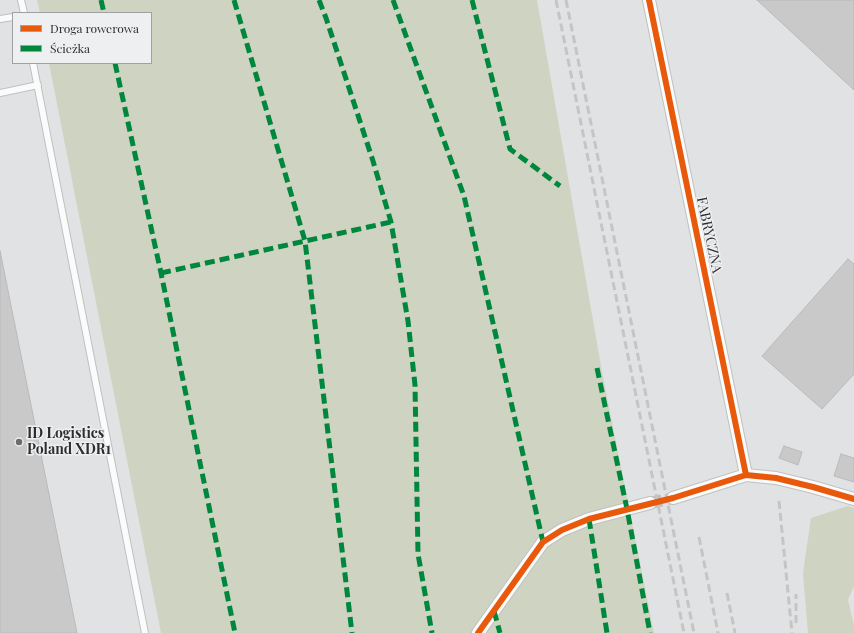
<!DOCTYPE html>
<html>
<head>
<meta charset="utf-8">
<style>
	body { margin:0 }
	#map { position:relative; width:854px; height:633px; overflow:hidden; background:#e1e2e3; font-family:"Playfair Display",serif }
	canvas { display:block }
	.legend { position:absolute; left:12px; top:12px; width:140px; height:52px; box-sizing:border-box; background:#edeff1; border:1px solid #a0a1a3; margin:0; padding:5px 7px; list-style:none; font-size:12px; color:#2d2d2e }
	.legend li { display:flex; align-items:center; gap:8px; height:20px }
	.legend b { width:20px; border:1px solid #a0a1a3 }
</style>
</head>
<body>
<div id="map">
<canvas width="854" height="633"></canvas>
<ul class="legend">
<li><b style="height:5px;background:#e8590c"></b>Droga rowerowa</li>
<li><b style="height:5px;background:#00873e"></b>Ścieżka</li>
</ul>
</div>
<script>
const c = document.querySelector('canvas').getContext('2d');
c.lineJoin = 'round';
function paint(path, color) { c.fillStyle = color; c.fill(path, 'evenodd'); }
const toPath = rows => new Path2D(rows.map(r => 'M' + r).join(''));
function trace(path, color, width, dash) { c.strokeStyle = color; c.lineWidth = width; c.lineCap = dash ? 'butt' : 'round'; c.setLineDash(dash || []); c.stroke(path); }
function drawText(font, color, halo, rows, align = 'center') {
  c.font = font + ' "Playfair Display",serif'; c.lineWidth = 3; c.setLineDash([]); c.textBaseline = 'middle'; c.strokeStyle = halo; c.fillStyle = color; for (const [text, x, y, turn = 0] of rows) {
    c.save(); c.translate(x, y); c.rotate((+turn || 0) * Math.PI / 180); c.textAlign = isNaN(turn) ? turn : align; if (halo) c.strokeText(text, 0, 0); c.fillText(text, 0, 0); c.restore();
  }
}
paint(toPath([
	[37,0,537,0,602,372,654,633,161,633,49,63,151,63,151,13,40,13],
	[848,506,854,508,854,586,848,600,854,625,854,633,808,633,803,573,811,518]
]), '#cfd3c1');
const building = toPath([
	[757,0,854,0,854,90,757,0],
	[0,251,77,633,0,633,0,251],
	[848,259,854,264,854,374,822,409,762,356,848,259],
	[784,446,802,452,798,465,779,458,784,446],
	[841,454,854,458,854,482,834,476,841,454]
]);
paint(building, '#c9c9ca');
trace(building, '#bababb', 1);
trace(toPath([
	[650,503,673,498]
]), '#bdbebf', 12, [12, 6]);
const service = toPath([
	[21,0,24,13],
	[0,19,13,17],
	[33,63,145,633],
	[0,93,38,85]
]);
const minor = toPath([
	[649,0,746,475],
	[673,498,746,475,776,478,813,487,854,499],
	[478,633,543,542,562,530,589,519,650,503]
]);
trace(service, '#c0c0c1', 8);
trace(minor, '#c0c0c1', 14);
trace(service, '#fafbfb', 6);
trace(minor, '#fafbfb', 12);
trace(toPath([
	[556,0,684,633],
	[566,0,694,633],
	[779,501,792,633],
	[699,537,718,633],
	[727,593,735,633],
	[796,623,796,594]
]), '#c5c5c6', 3, [8, 4]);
trace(toPath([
	[101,0,104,13],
	[234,0,305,241,352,633],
	[319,0,326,18,373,161,391,222,408,321,415,385,418,554,432,633],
	[393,0,464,196,543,542],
	[472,0,510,149,560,186],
	[115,63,161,273,235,633],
	[161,273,391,222],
	[597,368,627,509,650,633],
	[589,519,607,633],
	[494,611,500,633]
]), '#00873e', 5, [10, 5]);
trace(toPath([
	[649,0,746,475],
	[478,633,543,542,562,530,589,519,673,498,746,475,776,478,813,487,854,499]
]), '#e8590c', 6);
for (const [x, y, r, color] of [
	[19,442,4,"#6c6c6d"]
]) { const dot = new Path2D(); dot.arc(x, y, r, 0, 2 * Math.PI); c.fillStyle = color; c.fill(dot); trace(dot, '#edeff1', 1.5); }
drawText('14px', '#2d2d2e', '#edeff1', [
	["FABRYCZNA",709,235,78]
]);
drawText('bold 14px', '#2d2d2e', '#edeff1', [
	["ID Logistics",27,434],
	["Poland XDR1",27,450]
], 'left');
</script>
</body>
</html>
